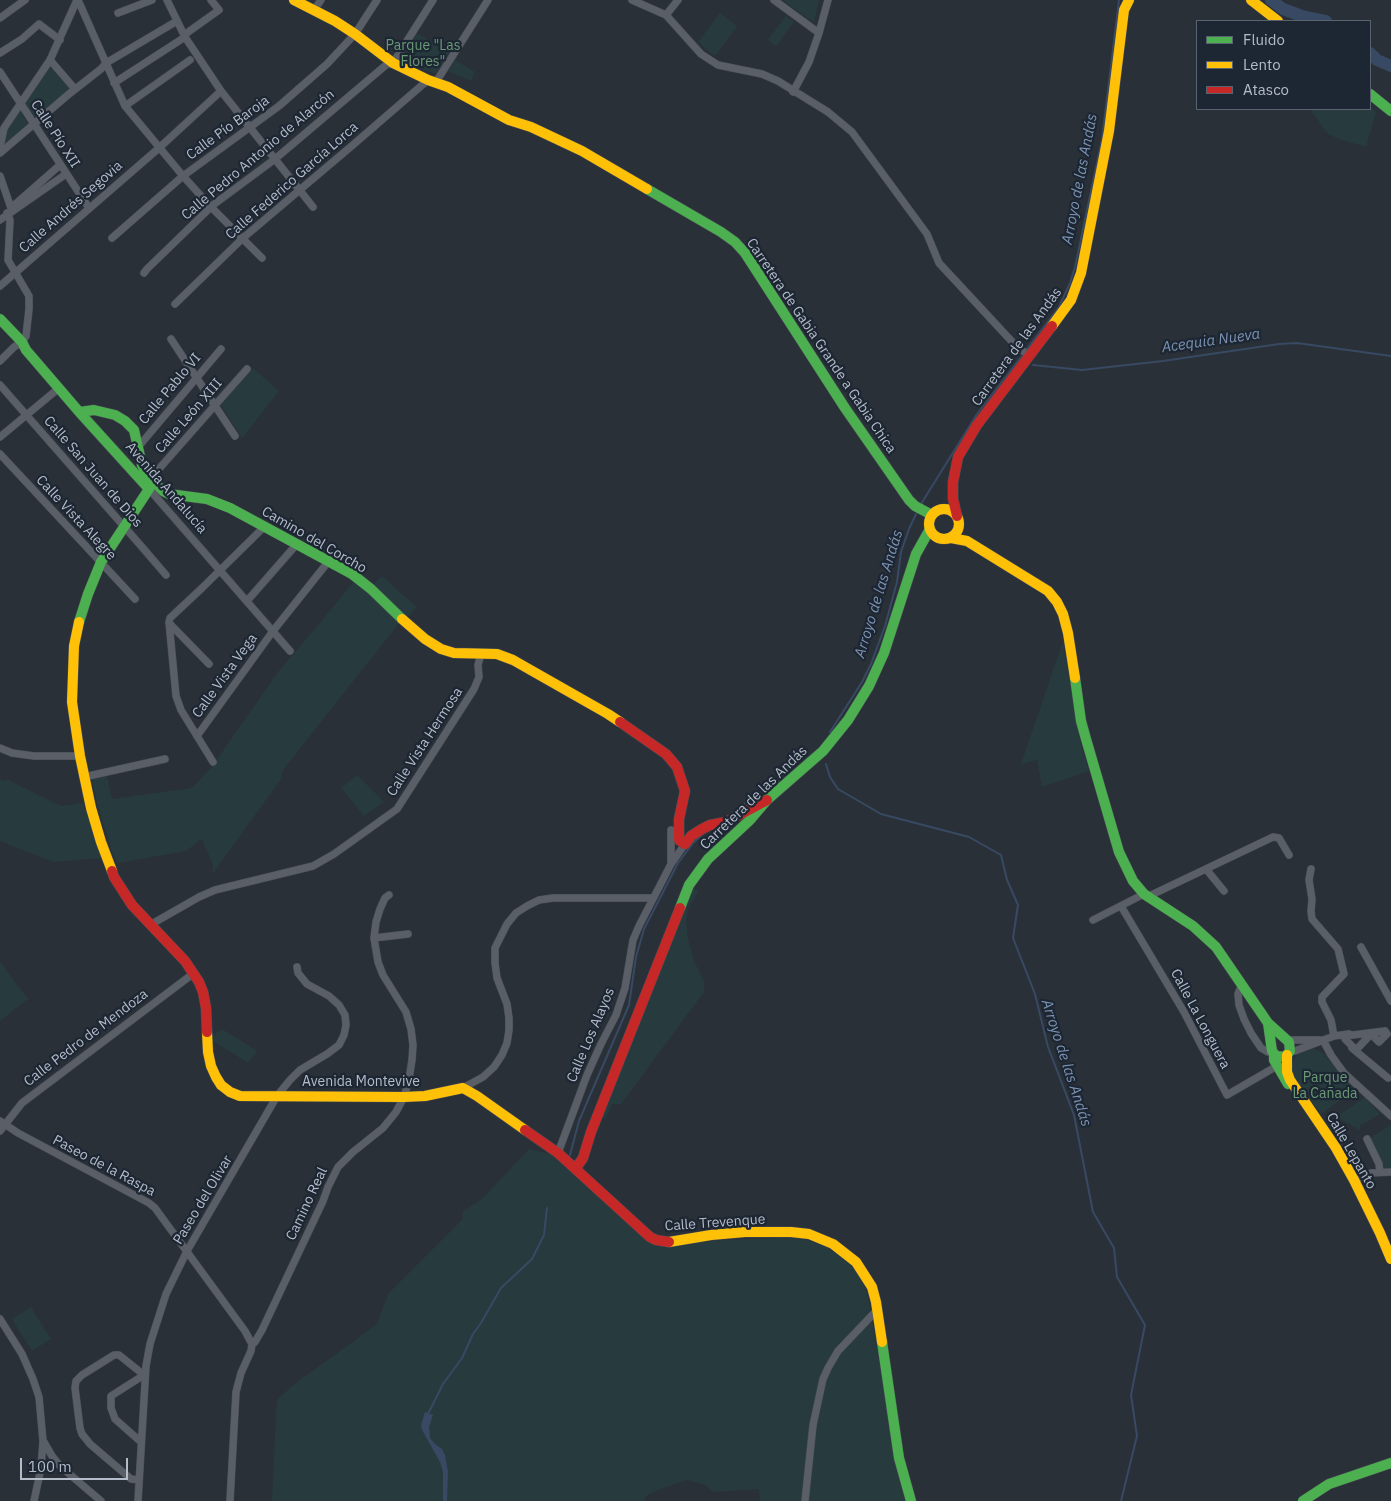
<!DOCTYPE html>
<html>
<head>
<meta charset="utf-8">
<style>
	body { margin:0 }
	#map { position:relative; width:1391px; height:1501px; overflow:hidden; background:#2a3038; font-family:"IBM Plex Sans",sans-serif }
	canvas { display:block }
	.legend { position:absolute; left:1196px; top:20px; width:175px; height:90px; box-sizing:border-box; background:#1d2633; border:1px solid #59626f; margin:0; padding:6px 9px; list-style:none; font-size:15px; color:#b4bcc9 }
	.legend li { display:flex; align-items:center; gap:10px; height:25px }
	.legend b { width:25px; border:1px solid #59626f }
	.scale { position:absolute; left:20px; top:1458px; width:108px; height:22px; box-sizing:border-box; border:2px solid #b4bcc9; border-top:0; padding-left:6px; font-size:15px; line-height:18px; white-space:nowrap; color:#b4bcc9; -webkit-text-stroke:4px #1d2633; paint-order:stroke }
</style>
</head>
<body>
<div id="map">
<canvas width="1391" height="1501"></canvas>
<ul class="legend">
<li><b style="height:6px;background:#4caf50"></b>Fluido</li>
<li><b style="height:6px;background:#ffc107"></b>Lento</li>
<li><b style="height:6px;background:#c62828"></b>Atasco</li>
</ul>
<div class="scale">100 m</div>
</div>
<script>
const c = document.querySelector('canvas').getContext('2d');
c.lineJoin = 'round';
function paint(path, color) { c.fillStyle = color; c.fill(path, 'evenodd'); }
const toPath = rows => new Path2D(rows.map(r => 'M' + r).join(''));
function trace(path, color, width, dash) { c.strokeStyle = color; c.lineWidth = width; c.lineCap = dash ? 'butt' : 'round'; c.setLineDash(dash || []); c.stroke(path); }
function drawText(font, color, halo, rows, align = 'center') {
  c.font = font + ' "IBM Plex Sans",sans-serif'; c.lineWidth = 4.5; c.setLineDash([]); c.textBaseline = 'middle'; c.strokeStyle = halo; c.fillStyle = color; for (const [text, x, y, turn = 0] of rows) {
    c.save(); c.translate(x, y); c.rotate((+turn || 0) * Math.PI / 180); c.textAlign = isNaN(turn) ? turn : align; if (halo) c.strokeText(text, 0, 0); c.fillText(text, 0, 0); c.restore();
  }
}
paint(toPath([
	[783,0,819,0,814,23],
	[720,13,737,26,715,56,705,49,699,41],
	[786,16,794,22,776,46,768,40],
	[417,33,449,53,437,74,399,61],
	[455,60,475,72,471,81,448,71],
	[50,65,71,89,34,120,24,104],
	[1370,107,1376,112,1366,147,1339,139,1328,134,1310,109,1370,109],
	[20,110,29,125,5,144,3,143,7,128],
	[253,368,279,391,242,438,221,405],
	[381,577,383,577,417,607,407,618,372,586],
	[354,581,378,600,400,622,283,770,281,779,212,875,213,865,202,839,186,851,118,863,113,855,97,803,92,779,107,776,112,799,192,788,211,768,278,672,324,618],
	[1063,641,1075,713,1081,745,1089,771,1042,787,1037,760,1021,764],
	[357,775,384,802,364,816,341,788],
	[6,779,61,806,83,803,85,810,88,810,102,858,53,862,0,841,0,780,6,781],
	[693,889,699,891,688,909,686,922,688,939,694,961,704,981,704,992,621,1104,612,1104,605,1119,601,1117],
	[0,962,28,999,0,1021],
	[222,1029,257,1051,248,1063,213,1041,213,1035],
	[1312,1049,1320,1051,1324,1054,1340,1073,1356,1089,1321,1114,1294,1078,1291,1069,1293,1061,1295,1057,1299,1054],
	[1365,1097,1380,1114,1360,1126,1360,1130,1336,1117],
	[1391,1125,1391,1170,1385,1169,1370,1138],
	[529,1149,554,1155,656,1246,723,1240,795,1237,827,1246,850,1262,858,1272,867,1292,887,1404,890,1437,906,1501,760,1501,759,1489,714,1492,703,1484,686,1480,653,1492,645,1497,644,1501,272,1501,276,1412,278,1399,292,1386,377,1324,388,1294,463,1219,462,1212,481,1200],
	[31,1307,51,1339,32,1351,12,1319]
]), '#273a3e');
paint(toPath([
	[425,1412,433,1415,429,1427,430,1438,435,1444,442,1449,445,1455,448,1472,447,1501,443,1501,443,1472,440,1462,422,1430,421,1425]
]), '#384963');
trace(toPath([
	[1026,350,1059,307,1070,283,1075,267,1102,139,1119,0],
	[1033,365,1082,370,1163,361,1279,344,1297,343,1391,356],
	[921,504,977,414,1021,357],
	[830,732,862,682,871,664,885,626,897,582,901,552,909,529,916,514],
	[826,764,830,777,838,789,881,814,969,837,1001,855,1007,880,1018,905,1013,938,1035,994,1048,1047,1074,1115,1093,1212,1114,1248,1117,1277,1145,1325,1131,1395,1137,1436,1121,1501],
	[732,813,779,779],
	[570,1155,579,1121,629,1005,636,957,644,929,678,863,693,843,703,834],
	[428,1414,443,1384,462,1358,473,1334,481,1323,501,1288,532,1259,544,1235,547,1208]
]), '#384963', 2);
trace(toPath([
	[1271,0,1283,9,1302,16,1326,21],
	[1370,53,1377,60,1391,66]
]), '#384963', 12);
const street = toPath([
	[78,0,125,106,183,176,211,207,262,258],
	[167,0,185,37,221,91,313,207],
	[632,0,666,15,701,54,718,65,762,74,778,81,828,112,852,132,927,234,939,263,1017,347,1030,356],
	[774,0,819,33],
	[314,10,321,0],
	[118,13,152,0],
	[666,15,678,0],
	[0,18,25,0],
	[184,35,219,10,211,0],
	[0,53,22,39,39,24,60,40],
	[50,60,75,89],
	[0,72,89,208],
	[436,82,488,0],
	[114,83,185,37],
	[793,92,809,62,819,33,828,0],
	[125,106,190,60],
	[0,147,4,128,50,60,77,0],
	[0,153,69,94,101,69,106,63,177,21],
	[0,176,11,208],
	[11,208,60,165],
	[0,220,66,174],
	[112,238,183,176,279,106,327,64,355,34,377,0],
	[144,273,147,269,213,205,275,159,386,65,393,63,433,0],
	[0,286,159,148,221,91],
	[175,304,243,238,354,144,428,80],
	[171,339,235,436],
	[0,361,14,347,22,342,26,336,29,309,29,296,8,260,10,220,7,213],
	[0,385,142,547,166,575],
	[0,437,59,388],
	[139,446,221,349],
	[0,454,135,599],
	[150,479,247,369],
	[149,489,290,651],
	[247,601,296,545],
	[169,623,209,664],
	[197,736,273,631,328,562],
	[0,748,12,753,34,756,80,756],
	[213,762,181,710,176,696,169,622,170,618,201,589,264,527],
	[84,777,165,759],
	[671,864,671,830],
	[1206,869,1224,891],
	[1311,869,1309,880,1312,899,1311,911,1312,919,1338,949,1344,974,1322,997,1322,1002,1331,1020,1334,1036],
	[1147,897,1273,837,1279,838,1289,855],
	[1121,906,1184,1012,1227,1095,1277,1066],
	[1093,920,1144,894],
	[150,925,199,897,215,890,313,866,334,854,397,809,474,689,479,677,478,665,481,654],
	[374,938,408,934],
	[1361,947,1391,1001],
	[1242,984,1238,994,1239,1005,1244,1019,1251,1033,1261,1048,1268,1052,1272,1051],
	[1385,1031,1387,1034,1379,1042,1371,1034,1356,1050,1345,1039,1345,1036,1385,1031],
	[1287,1040,1320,1040],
	[1323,1040,1331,1055,1344,1073,1391,1116],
	[1352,1048,1388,1078],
	[1290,1051,1295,1051,1334,1036,1349,1034],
	[463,1088,483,1077,494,1067,502,1055,507,1043,509,1030,509,1018,507,1004,497,978,495,963,495,948,507,924,516,913,527,906,539,900,553,898,653,898],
	[0,1121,18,1133,149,1203,155,1208,245,1331,252,1344],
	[0,1131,22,1103,194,973],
	[1367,1139,1379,1164,1380,1172],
	[558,1153,587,1075,601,1044,616,1015,625,988,633,940,639,926,671,864,685,844],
	[1354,1180,1371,1173,1391,1172],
	[0,1319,22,1354,33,1379,39,1397,43,1441,41,1468,34,1501],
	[252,1344,255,1342,262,1330,323,1201,328,1187,338,1167,353,1152,383,1128,396,1112,404,1097,409,1079,412,1060,413,1045,411,1029,406,1012,383,975,378,962,374,938,376,922,380,909,385,898,389,895],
	[44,1442,52,1456,60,1466,101,1501],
	[139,1480,131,1479,90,1444,82,1434,80,1428,75,1388,76,1381,82,1375,114,1355,119,1355,144,1375,111,1396,111,1408,115,1419,141,1442],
	[138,1501,146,1366,150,1344,166,1294,187,1251,277,1096,290,1080,300,1070,327,1054,339,1045,344,1035,346,1025,345,1015,339,1005,329,996,307,984,298,973,297,967],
	[230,1501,236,1392,241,1373,251,1351,252,1344],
	[805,1501,813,1425,823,1379,828,1368,838,1351,878,1309]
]);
const fast = toPath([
	[1370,94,1391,111],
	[647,189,721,232,735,242,745,253,845,408,909,500,915,506,932,515],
	[0,319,22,342,26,350,81,414,149,489,101,562,88,594,79,622],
	[80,412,94,410,115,415,125,421,134,430,142,465,147,475,163,491,169,494,207,499,230,508,352,574,371,589,402,619],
	[1075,678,1081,721,1086,739,1119,852,1133,881,1144,894,1193,926,1216,947,1268,1023,1289,1042,1290,1051,1285,1057,1276,1056,1272,1051,1268,1023],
	[680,908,689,885,708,859,750,820,767,800,823,751,848,720,869,686,884,653,916,554,930,529],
	[1274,1054,1274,1060,1288,1084],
	[882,1342,899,1458,911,1501],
	[1303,1501,1329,1484,1391,1463]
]);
const slow = toPath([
	[294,0,335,21,355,34,393,63,428,80,448,87,509,120,531,127,582,151,647,189],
	[1251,0,1278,21],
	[1052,326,1071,300,1081,273,1109,131,1124,10,1129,0],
	'929 524a15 15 0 1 1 30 0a15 15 0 1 1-30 0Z',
	[951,538,967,541,1048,591,1057,602,1063,614,1068,633,1075,678],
	[402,619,425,639,441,649,454,653,497,654,513,660,608,714,620,722],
	[79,622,74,646,72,702,80,756,91,808,101,842,112,871],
	[207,1032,208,1052,211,1066,216,1077,221,1085,230,1092,240,1096,404,1097,425,1096,463,1088,477,1096,525,1130],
	[1287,1055,1287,1072,1290,1080,1336,1148,1354,1180,1380,1233,1391,1259],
	[669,1242,711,1235,745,1232,791,1232,809,1234,833,1244,856,1262,872,1287,876,1302,882,1342]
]);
const jam = toPath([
	[957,516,953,499,953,482,958,457,977,425,1052,326],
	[620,722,666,754,677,767,685,791,679,819,679,840,685,844,691,836,702,829,710,825,726,822,767,800],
	[112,871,114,877,132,905,185,961,199,982,203,992,206,1008,207,1032],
	[525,1130,558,1153,650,1237,656,1240,669,1242],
	[576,1168,583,1158,591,1132,680,908]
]);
trace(street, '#484c53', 8);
trace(fast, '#484c53', 11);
trace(slow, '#484c53', 11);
trace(jam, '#484c53', 11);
trace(street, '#5a5e66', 7);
trace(fast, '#4caf50', 10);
trace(slow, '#ffc107', 10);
trace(jam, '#c62828', 10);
drawText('14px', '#6b9a76', '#1d2633', [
	["Parque \"Las",423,46],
	["Flores\"",423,62],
	["Parque",1325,1078],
	["La Cañada",1325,1094]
]);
drawText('14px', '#b4bcc9', '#1d2633', [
	["Calle Pío Baroja",228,128,-36],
	["Calle Pío XII",55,134,57],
	["Calle Pedro Antonio de Alarcón",258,155,-40],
	["Calle Federico García Lorca",292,181,-41],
	["Calle Andrés Segovia",71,207,-41],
	["Carretera de Gabia Grande a Gabia Chica",821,346,56],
	["Carretera de las Andás",1017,347,-54],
	["Calle Pablo VI",170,389,-50],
	["Calle León XIII",189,416,-49],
	["Calle San Juan de Dios",93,472,49],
	["Avenida Andalucía",166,488,49],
	["Calle Vista Alegre",76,518,47],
	["Camino del Corcho",314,540,30],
	["Calle Vista Vega",225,676,-54],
	["Calle Vista Hermosa",425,742,-57],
	["Carretera de las Andás",754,798,-44],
	["Calle La Longuera",1200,1019,62],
	["Calle Los Alayos",591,1035,-67],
	["Calle Pedro de Mendoza",86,1038,-37],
	["Avenida Montevive",361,1082],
	["Calle Lepanto",1351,1151,60],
	["Paseo de la Raspa",104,1166,28],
	["Paseo del Olivar",203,1200,-59],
	["Camino Real",307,1204,-65],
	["Calle Trevenque",715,1223,-4]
]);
drawText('italic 15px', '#7c92b1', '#1d2633', [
	["Arroyo de las Andás",1080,179,-79],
	["Acequia Nueva",1211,341,-8],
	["Arroyo de las Andás",879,594,-73],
	["Arroyo de las Andás",1066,1063,72]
]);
</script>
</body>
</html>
